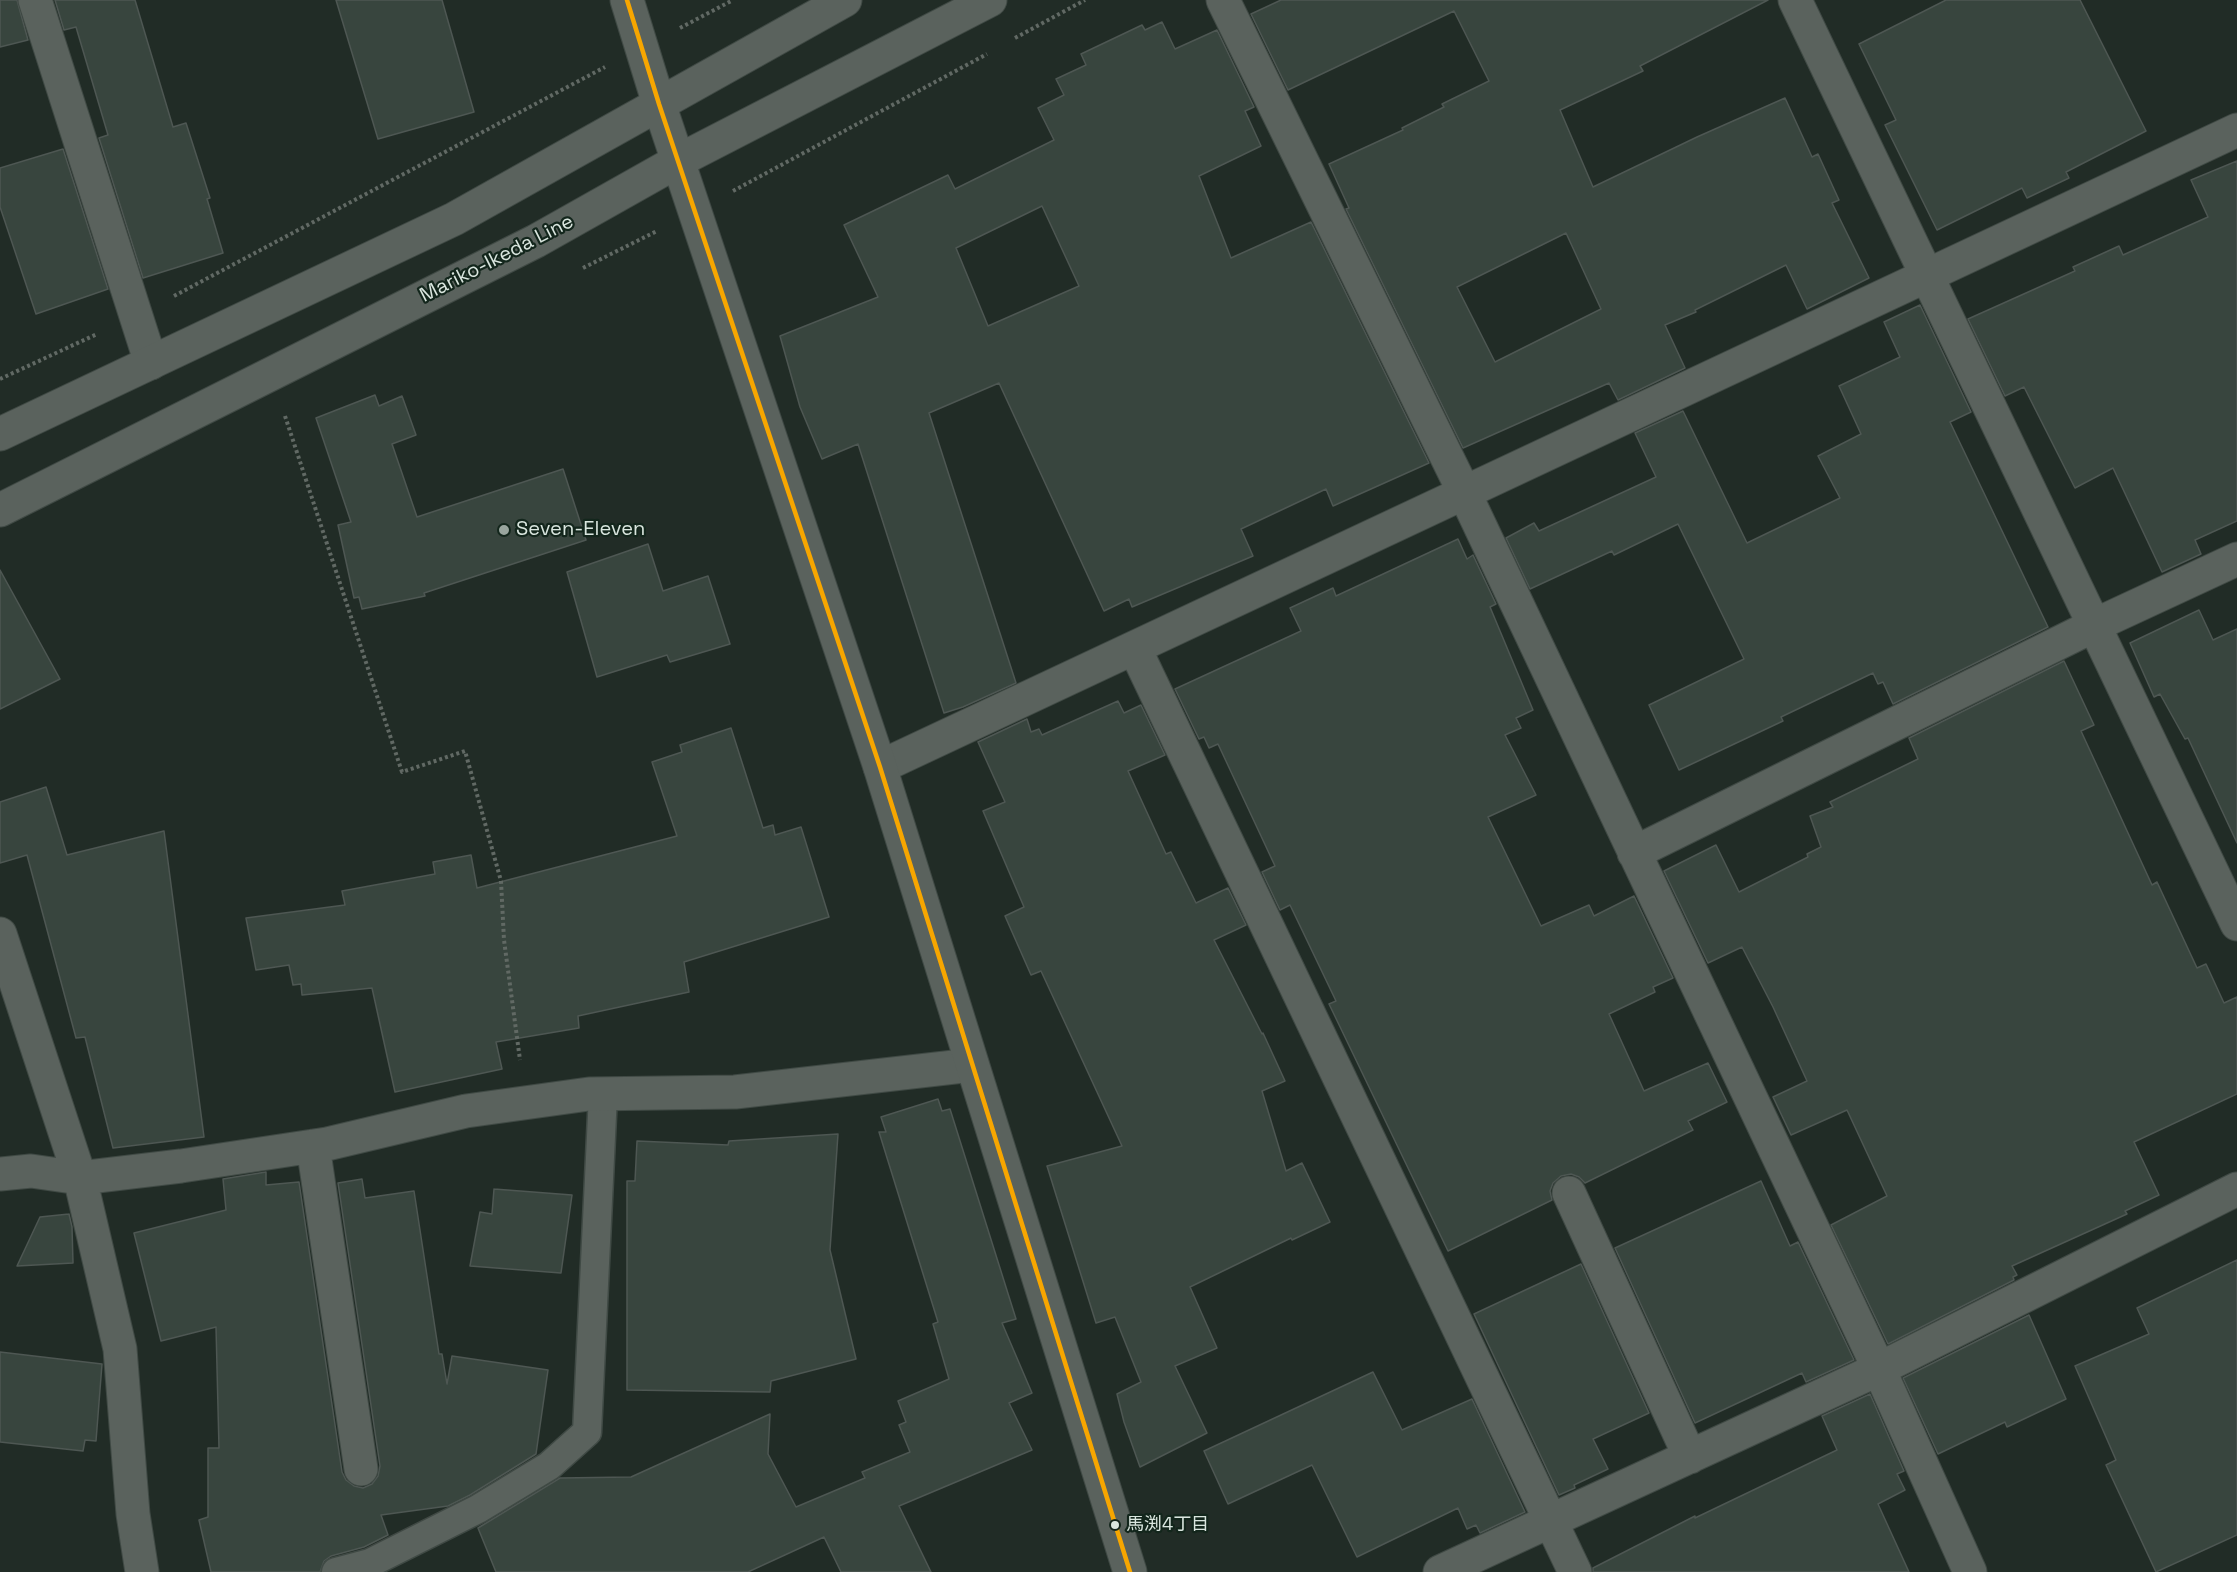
<!DOCTYPE html>
<html>
<head>
<meta charset="utf-8">
<style>
	body { margin:0 }
	canvas { display:block; background:#212c26 }
</style>
</head>
<body>
<canvas width="2237" height="1572"></canvas>
<script>
const c = document.querySelector('canvas').getContext('2d');
c.lineJoin = 'round';
function paint(path, color) { c.fillStyle = color; c.fill(path, 'evenodd'); }
const toPath = rows => new Path2D(rows.map(r => 'M' + r).join(''));
function trace(path, color, width, dash) { c.strokeStyle = color; c.lineWidth = width; c.lineCap = dash ? 'butt' : 'round'; c.setLineDash(dash || []); c.stroke(path); }
function drawText(font, color, halo, rows, align = 'center') {
  c.font = font + ' "Space Grotesk","Noto Sans JP",sans-serif'; c.lineWidth = 4.5; c.setLineDash([]); c.textBaseline = 'middle'; c.strokeStyle = halo; c.fillStyle = color; for (const [text, x, y, turn = 0] of rows) {
    c.save(); c.translate(x, y); c.rotate((+turn || 0) * Math.PI / 180); c.textAlign = isNaN(turn) ? turn : align; if (halo) c.strokeText(text, 0, 0); c.fillText(text, 0, 0); c.restore();
  }
}
const building = toPath([
	[0,0,17,0,28,40,0,47,0,0],
	[55,0,135,0,173,127,186,123,210,198,207,199,223,253,143,278,99,138,108,135,76,27,64,30,55,0],
	[336,0,442,0,474,112,378,139,336,0],
	[1281,0,1768,0,1640,66,1643,71,1560,110,1593,187,1697,137,1785,98,1812,157,1818,154,1839,200,1832,203,1869,278,1807,309,1786,265,1695,310,1696,312,1665,325,1685,368,1618,400,1609,383,1463,448,1346,209,1349,208,1329,164,1403,130,1402,128,1444,107,1442,104,1489,81,1454,11,1288,90,1251,14,1281,0],
	[1566,233,1601,309,1495,362,1457,287,1566,233],
	[1946,0,2080,0,2146,131,2066,172,2069,178,2027,198,2022,188,1937,230,1885,125,1896,120,1859,44,1946,0],
	[1162,22,1175,49,1217,30,1254,107,1245,111,1261,146,1199,176,1231,258,1311,222,1429,463,1333,506,1326,489,1241,529,1253,556,1132,607,1129,599,1104,611,999,383,929,413,1016,683,963,707,944,713,858,444,822,459,800,407,780,336,878,297,844,225,948,175,955,189,1054,140,1038,108,1064,95,1056,79,1086,65,1081,54,1142,25,1145,30,1162,22],
	[1042,206,1079,286,988,326,956,248,1042,206],
	[63,149,108,289,36,314,0,207,0,168,63,149],
	[2237,161,2237,521,2195,540,2201,554,2162,572,2113,468,2075,488,2024,387,2005,396,1968,319,2075,271,2073,267,2119,246,2123,255,2208,217,2191,180,2237,161],
	[1920,305,1971,412,1950,422,2048,627,1893,704,1883,682,1878,684,1873,673,1781,717,1783,721,1679,770,1649,705,1744,659,1678,524,1614,555,1612,551,1530,589,1506,538,1534,523,1539,531,1656,477,1635,433,1683,411,1747,543,1840,498,1818,456,1861,434,1839,386,1900,357,1884,322,1920,305],
	[375,395,379,406,402,396,416,435,392,444,417,517,563,469,586,540,424,593,425,596,362,609,359,597,354,598,338,525,351,522,316,418,375,395],
	[1458,539,1467,559,1473,555,1496,604,1490,607,1533,710,1516,718,1521,728,1505,735,1536,795,1488,817,1541,926,1589,905,1594,916,1634,896,1673,978,1653,987,1655,992,1609,1014,1644,1091,1708,1063,1727,1102,1688,1121,1693,1130,1585,1183,1579,1177,1571,1174,1561,1176,1553,1183,1550,1191,1552,1200,1448,1251,1329,1004,1336,1001,1290,905,1280,910,1262,872,1275,866,1218,744,1209,748,1204,737,1199,739,1175,689,1301,631,1290,608,1333,588,1336,596,1458,539],
	[648,544,663,591,708,576,730,644,670,662,667,655,597,677,567,572,648,544],
	[0,570,60,679,0,709,0,570],
	[2199,610,2213,640,2237,629,2237,843,2188,738,2185,739,2160,694,2154,697,2130,643,2199,610],
	[2064,661,2094,725,2081,731,2152,885,2157,882,2197,968,2206,964,2224,1003,2237,997,2237,1094,2134,1142,2159,1195,2125,1211,2127,1214,2012,1266,2017,1275,2013,1277,2014,1280,1888,1344,1831,1225,1887,1196,1847,1110,1791,1135,1773,1097,1807,1081,1773,1007,1742,947,1708,963,1664,871,1716,845,1739,892,1808,857,1807,854,1821,847,1810,816,1833,807,1830,802,1918,759,1909,738,2064,661],
	[1118,701,1124,713,1141,705,1165,755,1128,771,1166,854,1171,852,1196,903,1228,888,1246,925,1214,940,1262,1034,1263,1033,1285,1081,1262,1091,1286,1171,1302,1163,1330,1222,1292,1240,1291,1238,1190,1287,1217,1348,1175,1366,1207,1433,1140,1467,1124,1422,1117,1394,1141,1382,1115,1317,1096,1323,1047,1166,1122,1146,1041,971,1031,975,1005,916,1024,907,983,811,1005,802,978,742,1027,719,1031,732,1039,729,1042,735,1118,701],
	[731,728,763,828,773,825,775,835,801,827,829,917,684,962,689,992,578,1016,579,1028,496,1042,502,1069,395,1092,372,988,302,995,301,984,293,985,289,965,256,970,246,918,345,905,342,891,435,874,433,862,471,855,477,888,677,836,652,762,682,752,680,745,731,728],
	[46,787,67,855,164,831,204,1137,113,1148,85,1037,76,1038,27,855,0,863,0,802,46,787],
	[938,1099,942,1111,950,1109,1016,1319,1002,1323,1032,1393,1009,1403,1032,1450,899,1506,931,1572,841,1572,824,1537,748,1572,496,1572,478,1528,560,1478,631,1477,770,1414,768,1454,796,1507,865,1478,862,1472,910,1452,899,1425,906,1422,898,1401,949,1379,933,1324,938,1322,879,1132,886,1132,881,1117,938,1099],
	[838,1134,830,1250,856,1359,771,1381,770,1392,627,1390,627,1181,635,1181,637,1141,728,1145,729,1141,838,1134],
	[266,1172,266,1185,299,1182,342,1472,346,1480,354,1486,363,1488,372,1484,378,1476,380,1466,338,1183,362,1179,365,1198,414,1191,439,1354,442,1354,447,1384,452,1356,548,1370,536,1454,470,1495,448,1506,381,1515,388,1535,364,1547,331,1556,324,1561,320,1572,211,1572,199,1520,208,1517,208,1448,219,1448,216,1327,161,1341,134,1233,226,1210,223,1179,266,1172],
	[1761,1181,1790,1246,1798,1242,1854,1360,1806,1382,1802,1373,1695,1423,1615,1248,1761,1181],
	[494,1189,572,1195,561,1273,470,1266,480,1212,492,1214,494,1189],
	[69,1214,72,1227,73,1263,17,1266,40,1217,69,1214],
	[2237,1260,2237,1535,2156,1572,2106,1465,2116,1460,2075,1366,2149,1334,2137,1308,2237,1260],
	[1581,1264,1649,1413,1593,1439,1608,1469,1574,1485,1575,1488,1559,1495,1474,1314,1581,1264],
	[2029,1315,2066,1399,2007,1427,2005,1422,1938,1454,1903,1378,2029,1315],
	[0,1352,102,1364,96,1441,85,1440,83,1451,0,1442,0,1352],
	[1373,1372,1402,1430,1472,1399,1525,1512,1480,1533,1476,1525,1467,1529,1458,1508,1357,1557,1312,1465,1228,1504,1204,1451,1373,1372],
	[1870,1394,1904,1471,1897,1474,1905,1490,1878,1504,1909,1572,1593,1572,1593,1568,1695,1516,1695,1518,1837,1450,1822,1416,1870,1394]
]);
paint(building, '#38453e');
trace(building, '#4e5753', 1.5);
const service = toPath([
	[336,1572,370,1563,478,1509,549,1466,587,1432,603,1094]
]);
const minor = toPath([
	[35,0,151,363],
	[1223,0,1464,492,1879,1369,1970,1572],
	[1795,0,2237,924],
	[1135,649,1575,1572],
	[880,767,2237,130],
	[1634,853,2095,625,2237,559],
	[0,934,80,1178,120,1349,133,1514,142,1572],
	[313,1146,361,1469],
	[0,1174,31,1171,80,1178,181,1166,327,1144,466,1111,589,1094,735,1092,972,1065],
	[1569,1193,1690,1457],
	[1440,1572,1879,1369,2237,1189]
]);
const tertiary = toPath([
	[627,0,659,104,880,767,1130,1572],
	[0,434,454,219,845,0],
	[0,510,536,241,678,161,990,0]
]);
trace(service, '#404a45', 31);
trace(minor, '#404a45', 35);
trace(tertiary, '#404a45', 35);
trace(toPath([
	[680,28,733,0],
	[1015,38,1085,0],
	[733,191,987,54],
	[583,268,657,231],
	[174,296,605,67],
	[0,379,97,334],
	[285,416,402,772,465,751,501,881,504,940,520,1060]
]), '#616964', 4, [3, 3]);
trace(service, '#5a625d', 28);
trace(minor, '#5a625d', 33);
trace(tertiary, '#5a625d', 33);
trace(toPath([
	[627,0,659,104,880,767,1130,1572]
]), '#f7a600', 4.5);
for (const [x, y, r, color] of [
	[504,530,6,"#99a59e"],
	[1115,1525,5,"#dae6df"]
]) { const dot = new Path2D(); dot.arc(x, y, r, 0, 2 * Math.PI); c.fillStyle = color; c.fill(dot); trace(dot, '#13261c', 2); }
drawText('18px', '#dae6df', '#13261c', [
	["馬渕4丁目",1126,1525]
], 'left');
drawText('20px', '#dae6df', '#13261c', [
	["Mariko-Ikeda Line",497,259,-27]
]);
drawText('20px', '#dae6df', '#13261c', [
	["Seven-Eleven",516,530]
], 'left');
</script>
</body>
</html>
